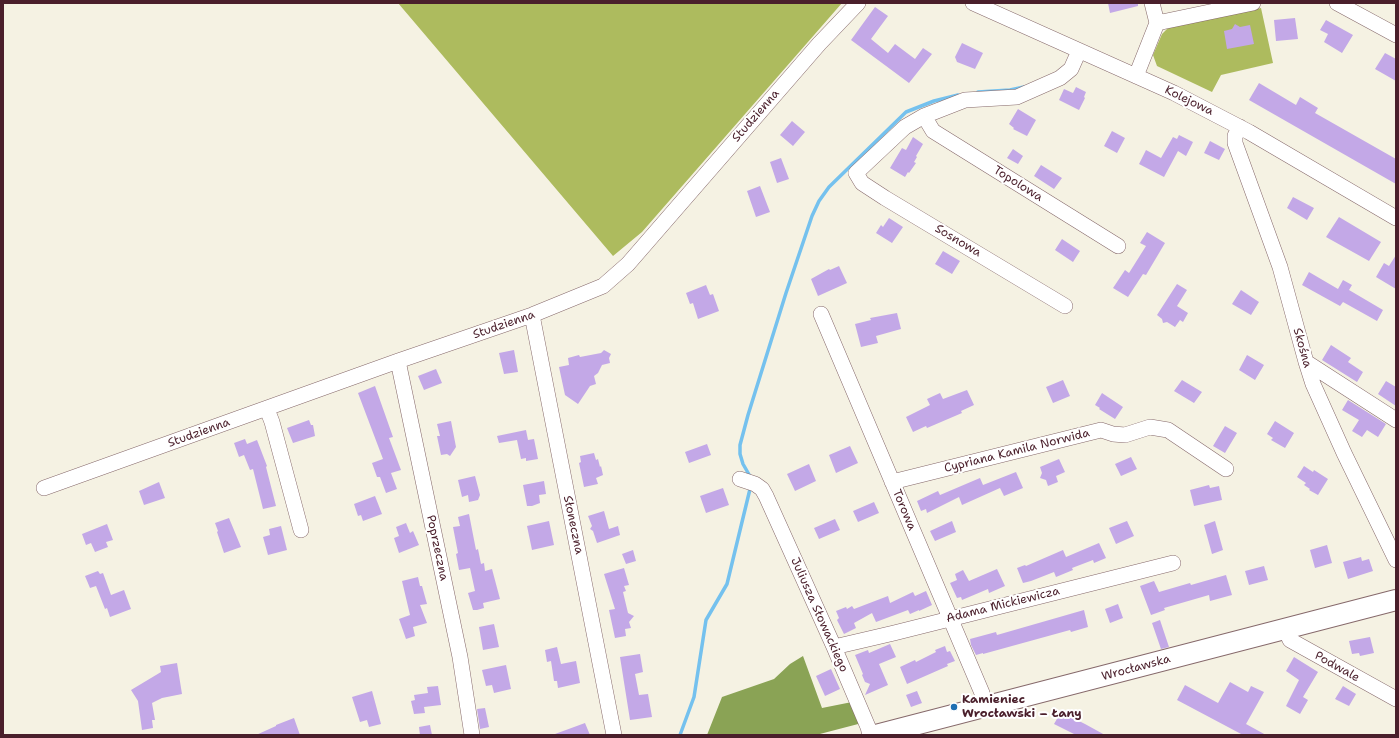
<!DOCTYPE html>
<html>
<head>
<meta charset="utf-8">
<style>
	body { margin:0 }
	#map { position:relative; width:1399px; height:738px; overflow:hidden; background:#f5f2e3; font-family:"Shantell Sans",sans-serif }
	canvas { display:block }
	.frame { position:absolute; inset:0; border:4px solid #4a1f2b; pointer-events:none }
</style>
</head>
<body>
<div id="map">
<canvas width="1399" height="738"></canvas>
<div class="frame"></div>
</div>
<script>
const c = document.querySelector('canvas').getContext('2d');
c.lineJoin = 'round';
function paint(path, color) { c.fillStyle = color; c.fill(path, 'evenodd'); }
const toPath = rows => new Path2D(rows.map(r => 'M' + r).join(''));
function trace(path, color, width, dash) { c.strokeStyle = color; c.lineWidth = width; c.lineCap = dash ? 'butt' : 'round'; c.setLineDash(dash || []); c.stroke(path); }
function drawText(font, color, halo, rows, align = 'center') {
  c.font = font + ' "Shantell Sans",sans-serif'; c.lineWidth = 4; c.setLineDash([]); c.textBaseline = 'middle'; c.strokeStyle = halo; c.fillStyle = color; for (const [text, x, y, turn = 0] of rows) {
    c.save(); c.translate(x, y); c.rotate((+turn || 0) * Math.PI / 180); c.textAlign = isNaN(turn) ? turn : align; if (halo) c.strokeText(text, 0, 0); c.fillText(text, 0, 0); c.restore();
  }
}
paint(toPath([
	[398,3,842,3,642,232,613,256],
	[1261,8,1273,63,1221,75,1212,92,1157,66,1153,55,1162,34,1170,26]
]), '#adbb5e');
paint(toPath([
	[803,656,822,708,852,702,862,723,816,735,707,735,722,697,774,679,790,664]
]), '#8aa355');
trace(toPath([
	[978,92,1010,90,1024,87],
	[751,478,743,464,740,454,740,445,748,415,786,293,812,216,819,201,829,187,906,112,934,101,958,95],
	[680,735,694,697,706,620,727,584,750,489]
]), '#74c1ee', 3.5);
paint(toPath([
	[1108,3,1138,3,1138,6,1110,13],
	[875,7,888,16,871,39,888,53,895,44,915,59,923,48,932,54,909,83,851,40],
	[1295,18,1298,39,1276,41,1274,20],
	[1326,20,1353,35,1342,53,1324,42,1328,34,1320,30],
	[1235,24,1240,27,1250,25,1254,44,1227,49,1224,31,1232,29],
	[962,43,983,53,975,69,957,62,955,57],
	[1385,53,1396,59,1396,81,1375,69],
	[1259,83,1296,105,1300,97,1318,108,1315,113,1396,159,1396,184,1249,100],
	[1076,87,1086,92,1084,97,1085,98,1079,110,1059,100,1064,89,1073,93],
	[1018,109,1036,120,1027,136,1013,129,1014,128,1009,124],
	[792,121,805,132,793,146,780,135],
	[1112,131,1125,138,1117,153,1104,146],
	[1179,135,1193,142,1186,156,1178,151,1164,177,1139,164,1146,150,1161,158,1173,137,1177,139],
	[913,137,923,144,916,156,917,157,914,162,916,163,909,173,908,172,905,177,890,168,902,148,906,150],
	[1210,141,1225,149,1219,160,1204,153],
	[1013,149,1023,156,1018,164,1007,158],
	[781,158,789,179,777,183,770,162],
	[1041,165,1062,178,1054,189,1034,176],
	[760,186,770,212,756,217,747,191],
	[1293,197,1314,208,1307,220,1287,208],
	[1339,217,1381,242,1369,261,1326,237],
	[889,218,903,227,892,243,876,233,881,225,883,227],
	[1147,232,1165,243,1146,275,1143,274,1128,297,1113,288,1125,270,1129,273,1146,246,1140,243],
	[1062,239,1080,251,1073,262,1055,250],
	[943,251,960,261,952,274,935,264],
	[1396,255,1396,289,1376,277,1384,263,1389,266],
	[839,266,847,283,818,296,811,279,829,269,830,270],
	[1309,272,1338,289,1343,280,1352,285,1349,290,1383,310,1377,321,1343,302,1340,306,1302,285],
	[1177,284,1187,290,1177,306,1188,313,1183,322,1180,320,1175,327,1167,322,1163,323,1162,319,1157,315],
	[706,285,710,295,713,294,719,311,698,319,693,303,690,304,686,293],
	[1241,290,1259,302,1251,315,1232,304],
	[897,313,901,329,876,336,878,343,861,347,855,324,871,320,870,318],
	[1331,345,1351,358,1348,362,1363,372,1357,382,1322,360],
	[514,350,518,372,504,374,499,353],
	[604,350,611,354,609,358,610,363,602,365,598,373,594,376,596,384,590,386,578,404,565,395,559,367,569,365,568,358,579,355,580,357,601,353],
	[1247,355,1264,365,1255,380,1239,370],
	[436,369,442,383,424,390,418,376],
	[1063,380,1070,396,1053,403,1046,387],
	[1182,380,1202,392,1194,403,1174,391],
	[1386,381,1396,387,1396,406,1378,394],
	[375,386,393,437,389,438,401,470,391,473,397,489,386,493,380,477,377,477,372,463,383,459,358,393],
	[967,390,974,405,961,411,962,413,927,428,926,426,913,432,906,417,930,405,927,399,940,393,943,399],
	[1102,393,1123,407,1115,419,1099,409,1100,408,1095,405],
	[1348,400,1386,424,1378,437,1367,430,1362,437,1352,431,1359,420,1342,410],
	[309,420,311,425,313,425,315,436,293,443,287,428],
	[451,421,456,447,450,456,447,454,441,455,437,436,440,436,437,424],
	[1275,421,1294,433,1285,448,1271,440,1273,438,1267,434],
	[1225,426,1237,433,1225,453,1213,446],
	[526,430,528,440,534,439,538,459,526,461,526,458,521,459,517,440,499,443,497,436],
	[245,439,247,444,257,440,267,466,266,467,276,506,263,509,253,469,250,470,244,455,239,457,234,443],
	[707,444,711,455,689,463,685,452],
	[850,446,858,463,836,473,829,455],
	[594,453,596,460,598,459,600,467,601,466,603,475,596,478,598,484,584,487,579,463,581,462,580,456],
	[1131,457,1137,469,1121,476,1115,464],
	[1059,459,1065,472,1056,476,1058,482,1048,486,1046,480,1040,478,1042,473,1040,467],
	[809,464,816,481,795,491,787,474],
	[1304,466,1313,472,1314,470,1328,479,1318,495,1309,490,1310,489,1304,485,1306,483,1297,477],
	[1016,472,1023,488,1004,496,1000,488,962,505,959,497,927,513,926,509,921,511,917,501,938,491,940,495,980,478,983,485],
	[475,476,480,495,478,500,469,502,468,495,462,497,458,480],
	[544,481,546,494,539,495,540,503,532,506,527,506,523,485],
	[159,482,165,498,144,505,139,491],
	[1209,485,1210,488,1219,486,1222,500,1194,506,1190,490],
	[723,488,729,505,706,513,700,496],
	[375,496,382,514,363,521,361,515,358,516,354,504],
	[874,502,879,513,858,522,853,511],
	[604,511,609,529,618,526,620,535,597,543,593,531,590,529,592,526,588,516],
	[469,514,476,550,478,549,481,564,484,563,485,571,492,569,500,599,483,603,484,608,477,610,473,610,468,593,475,591,470,568,459,570,456,554,458,553,453,527,460,526,458,517],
	[229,518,241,547,224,553,217,532,218,531,215,523],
	[835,519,840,530,819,539,814,528],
	[549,521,554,545,532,550,527,526],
	[952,521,956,532,935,541,930,531],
	[1127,521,1134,536,1116,544,1109,528],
	[1215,521,1223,550,1212,554,1204,525],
	[406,523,410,533,413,531,419,545,399,553,394,538,399,536,396,527],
	[107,524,113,540,106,542,108,547,95,552,91,543,86,545,82,534],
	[281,526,287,550,268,555,263,537,270,535,269,529],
	[1099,543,1106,558,1094,563,1093,560,1072,568,1073,570,1056,577,1054,572,1031,581,1023,583,1017,568,1025,565,1026,566,1063,550,1066,557],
	[1327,545,1332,563,1315,568,1310,550],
	[633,550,636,561,626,564,622,554],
	[1361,557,1362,561,1369,559,1373,571,1348,579,1343,562],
	[1264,566,1268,580,1249,585,1245,571],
	[624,568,629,585,624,586,626,591,623,592,628,613,634,616,629,622,631,628,625,629,626,636,615,638,609,610,615,609,604,574],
	[997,569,1005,586,989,593,988,589,962,600,961,597,957,598,950,583,957,580,955,574,963,570,969,581],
	[98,571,100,574,103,573,111,595,124,590,131,609,110,617,107,608,105,609,96,586,90,588,85,576],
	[1226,575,1232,595,1210,601,1209,595,1164,608,1165,610,1151,615,1140,586,1154,581,1159,592,1190,583,1191,585],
	[418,577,420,586,422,586,427,604,420,605,427,623,413,627,415,636,406,639,399,619,410,615,402,581],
	[926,591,932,605,919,611,919,610,910,614,908,610,876,622,872,613,854,623,856,628,844,634,837,620,839,618,836,611,846,607,847,609,852,606,854,609,888,596,890,603,913,592,915,596],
	[1118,604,1123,618,1110,623,1105,609],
	[1084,610,1088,627,1071,632,1070,630,983,654,983,653,976,655,971,645,970,639,996,632,997,635],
	[1160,620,1169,647,1161,649,1152,623],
	[494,624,499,647,483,650,479,627],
	[1370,637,1374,653,1360,656,1359,653,1352,654,1349,641],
	[890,644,896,657,879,664,888,685,865,695,870,684,865,682,862,675,863,674,855,655,868,650,869,653],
	[945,646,947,652,950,651,955,661,947,664,948,666,907,684,900,667,915,660,916,662,936,652,935,650],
	[557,647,561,664,576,661,580,683,558,688,557,681,554,681,551,661,547,662,545,650],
	[640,654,643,672,635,674,639,695,648,694,652,717,630,720,620,657],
	[1294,657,1318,672,1303,697,1308,700,1300,714,1286,706,1299,680,1286,671],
	[177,663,182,694,162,698,152,703,155,720,152,720,153,728,142,730,138,701,131,690,161,672,160,666],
	[506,665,511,689,494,693,492,685,486,686,482,670],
	[831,669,840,689,825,696,816,676],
	[1230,682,1248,692,1251,686,1264,692,1246,724,1266,735,1243,735,1177,700,1185,685,1218,703],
	[438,686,441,705,424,707,425,713,414,714,411,701,415,700,414,695,428,693,427,687],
	[1343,686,1356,694,1349,706,1335,699],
	[372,691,381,724,369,727,367,720,360,722,352,697],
	[917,691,922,703,911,707,906,695],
	[485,708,489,727,480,729,477,709],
	[1061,712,1085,724,1105,735,1076,735,1054,724],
	[294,718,300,735,256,735,276,726,276,725],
	[585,723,590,735,555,735,555,734],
	[430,725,432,735,420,735,419,727]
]), '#c3a8e7');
const minor = toPath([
	[973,3,1174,93,1249,132,1396,218],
	[1152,3,1157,23],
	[1337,3,1396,35],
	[1136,76,1157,23,1253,3],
	[924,116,933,131,1118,246],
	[1240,127,1235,136,1235,143,1280,267,1306,362,1313,384,1344,453,1396,560],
	[1065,306,885,198,862,183,856,173,905,127,924,116,965,100,1017,97,1060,78,1071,69,1079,51],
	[821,314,982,693,986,707],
	[532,315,614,735],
	[398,361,460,657,472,735],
	[1306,362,1396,420],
	[267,409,272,422,301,530],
	[740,479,755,484,762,489,766,496,834,647,868,727,870,735],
	[892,482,1101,430,1113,434,1125,435,1150,427,1168,430,1226,469],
	[44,488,398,361,532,315,603,286,628,264,819,44,858,3],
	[1285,629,1290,640,1396,699],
	[834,647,894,633,1173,563]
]);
const major = toPath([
	[876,735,1396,600]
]);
trace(minor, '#86696b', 16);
trace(major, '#86696b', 22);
trace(minor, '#fff', 15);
trace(major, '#fff', 20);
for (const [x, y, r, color] of [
	[954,707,4,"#1f6fb2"]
]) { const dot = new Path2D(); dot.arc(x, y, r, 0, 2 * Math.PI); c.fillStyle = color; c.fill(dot); trace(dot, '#fff', 1.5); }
drawText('12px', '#4a1f2b', '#fff', [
	["Kolejowa",1189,101,26],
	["Studzienna",756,116,-49],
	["Topolowa",1018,184,32],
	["Sosnowa",958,241,31],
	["Studzienna",504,325,-19],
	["Skośna",1302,348,74],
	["Studzienna",199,433,-20],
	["Cypriana Kamila Norwida",1017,451,-14],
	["Torowa",904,510,67],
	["Słoneczna",573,525,78],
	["Poprzeczna",437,548,78],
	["Adama Mickiewicza",1003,605,-14],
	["Juliusza Słowackiego",819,615,66],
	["Podwale",1337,667,29],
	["Wrocławska",1136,668,-15]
]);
drawText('bold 12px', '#4a1f2b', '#fff', [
	["Kamieniec",962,700],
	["Wrocławski – Łany",962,714]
], 'left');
</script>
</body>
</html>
